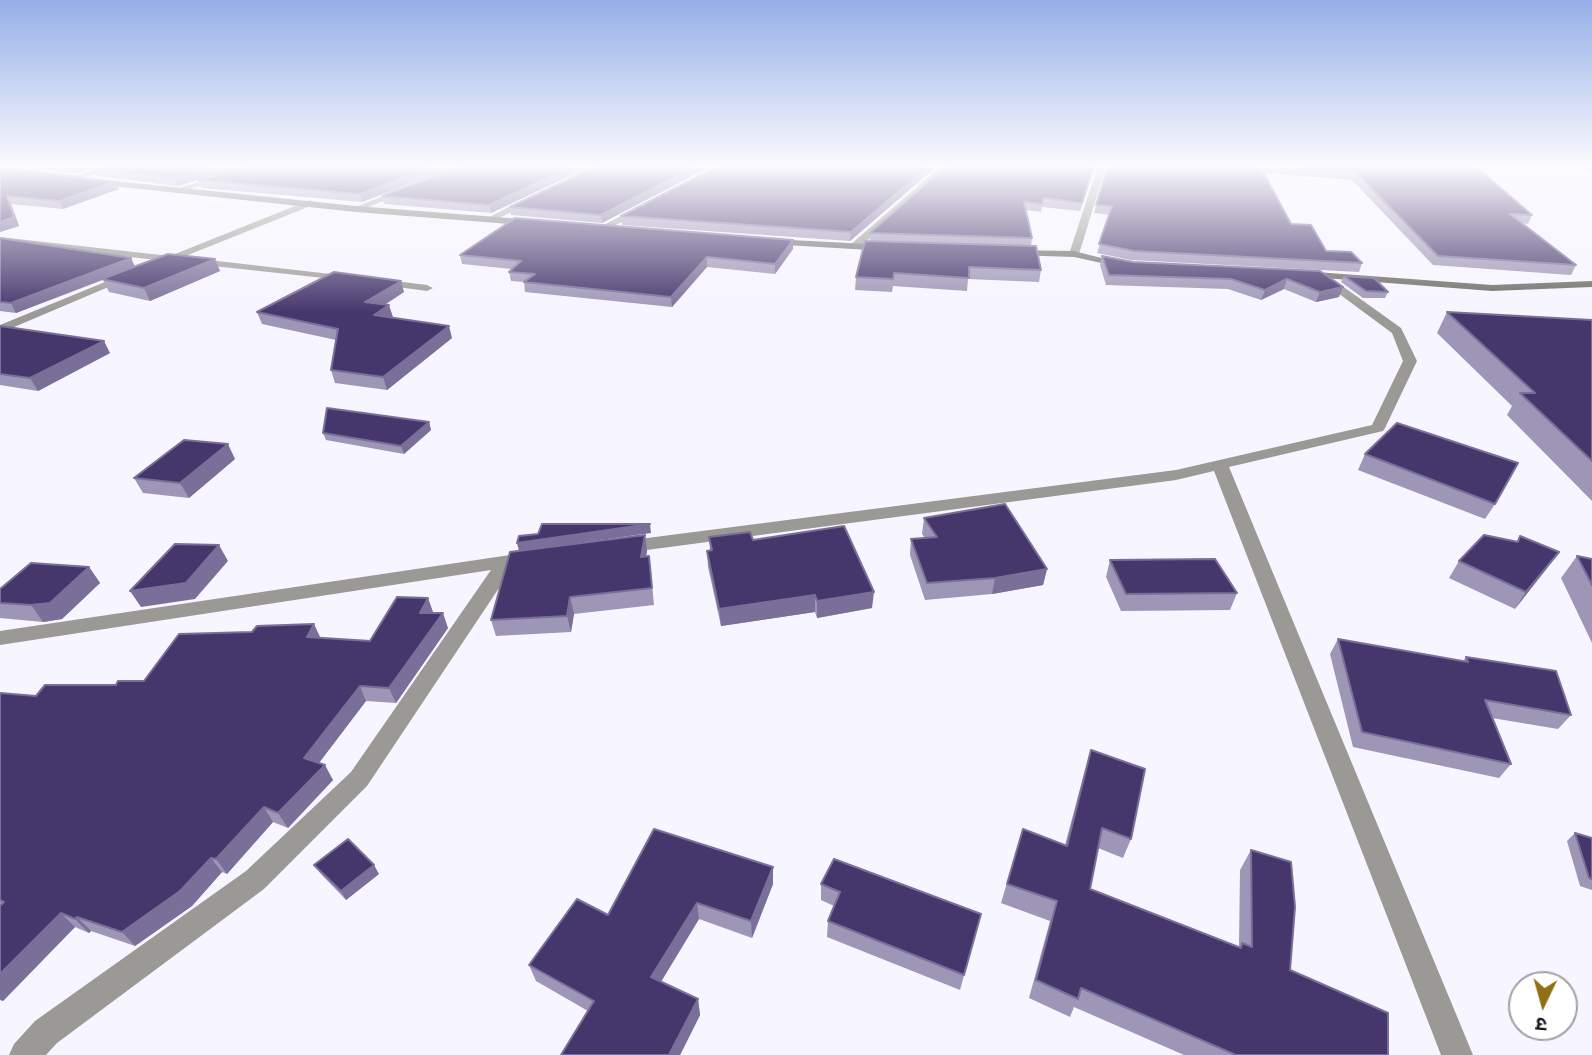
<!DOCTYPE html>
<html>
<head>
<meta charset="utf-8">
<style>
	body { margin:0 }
	#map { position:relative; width:1592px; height:1055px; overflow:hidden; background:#f7f5ff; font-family:"Titillium Web","Noto Sans Devanagari",sans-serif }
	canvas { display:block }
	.north { position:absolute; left:1508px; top:971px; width:70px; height:70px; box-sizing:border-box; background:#fff; border:2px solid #a1a1a3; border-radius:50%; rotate:185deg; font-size:19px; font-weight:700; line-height:28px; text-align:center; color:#151418 }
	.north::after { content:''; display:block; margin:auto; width:24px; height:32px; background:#8f7015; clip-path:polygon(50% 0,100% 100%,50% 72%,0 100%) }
</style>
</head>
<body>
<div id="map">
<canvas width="1592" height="1055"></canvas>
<div class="north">उ</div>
</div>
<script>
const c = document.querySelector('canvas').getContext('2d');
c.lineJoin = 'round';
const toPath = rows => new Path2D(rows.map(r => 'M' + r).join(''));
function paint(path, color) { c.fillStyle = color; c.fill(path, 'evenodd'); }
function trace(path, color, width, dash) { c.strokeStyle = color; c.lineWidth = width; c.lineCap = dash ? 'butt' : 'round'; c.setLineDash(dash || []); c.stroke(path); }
paint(toPath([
	[110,166,123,166,67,182,63,179,110,166],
	[252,166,264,166,176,193,169,191,252,166],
	[941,166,949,166,858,249,850,249,850,245,941,166],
	[1098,166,1106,166,1079,254,1070,256,1069,254,1098,166],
	[1584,166,1592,166,1592,173,1589,172,1584,166],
	[402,188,409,190,359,211,351,209,402,188],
	[531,196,536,199,534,201,493,221,485,219,531,196],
	[310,200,315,203,313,205,183,257,348,276,352,277,352,281,0,243,0,237,170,256,310,200],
	[642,205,647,208,645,210,604,231,596,229,642,205],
	[122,275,132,277,0,333,0,325,122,275],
	[1319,275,1327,275,1401,328,1417,361,1385,428,1383,431,1229,467,1473,1055,1441,1055,1214,471,1176,480,624,553,615,547,624,541,1176,470,1372,425,1403,361,1392,333,1319,279,1319,275],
	[379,279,427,285,433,288,427,291,375,284,375,280,379,279],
	[530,552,539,558,536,562,513,567,367,786,264,889,57,1043,46,1055,9,1055,14,1044,35,1021,246,871,351,772,491,570,0,645,0,631,530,552]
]), '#9a9995');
paint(toPath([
	[96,179,356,206,535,220,540,223,535,226,356,212,93,184,96,179],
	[772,239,887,245,892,248,887,251,768,244,767,242,772,239],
	[1009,250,1074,251,1129,265,1124,268,1074,257,1013,255,1008,252,1009,250],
	[1302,271,1492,285,1592,281,1592,287,1492,291,1298,276,1296,274,1302,271]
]), '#6f6c67');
paint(toPath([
	[11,166,101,166,74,173],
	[104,166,244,166,177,186,97,176,93,169],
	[247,166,456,166,362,202,202,188,198,180],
	[591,166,491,213,384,204,382,196],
	[596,166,711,166,602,223,511,215,510,207],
	[718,166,937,166,850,241,622,225,621,216],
	[1095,166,1080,211,1042,207,1041,212,1026,210,1032,238,1031,246,1041,270,1039,282,968,279,967,291,893,286,892,292,855,290,856,277,870,241,870,233],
	[1108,166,1475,166,1532,215,1528,224,1522,223,1576,265,1571,275,1433,265,1352,180,1263,173,1291,224,1326,251,1362,263,1359,272,1131,260,1097,253,1110,215,1094,213],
	[0,167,115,182,119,189,63,209,11,204,19,226,0,232],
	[0,238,131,258,135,267,215,259,220,271,150,301,109,292,103,280,16,313,0,311],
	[793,249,775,274,707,267,672,307,525,292,524,282,511,281,509,272,512,269,462,264,460,255],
	[1102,256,1133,262,1320,271,1339,297,1316,302,1284,289,1261,300,1228,289,1106,285,1100,265],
	[1344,276,1388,292,1385,298,1363,298,1341,282],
	[404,292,385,305,392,317,452,338,387,390,335,383,331,370,336,340,262,324,257,312],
	[1447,312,1592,320,1592,501,1507,415,1512,406,1437,333],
	[0,326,110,353,38,391,0,385],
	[429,422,431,430,404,454,326,440,323,433],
	[1365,454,1495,504,1485,519,1358,470],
	[235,459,189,498,143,493,134,478],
	[924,518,1047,569,1043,585,992,594,925,600,910,555,911,539,925,538,922,534],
	[645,535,647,551,646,557,649,556,651,573,654,605,574,614,571,632,496,636,491,620],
	[1520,536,1547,568,1515,609,1449,578,1459,561,1516,542],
	[709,537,753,540,872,608,817,618,815,612,721,626,708,567,707,551,710,550],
	[1577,556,1592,559,1592,643,1561,578],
	[1110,560,1237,593,1230,610,1121,611,1106,577],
	[89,567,100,583,62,619,43,622,0,618,0,589],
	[428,598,433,613,448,628,396,703,366,701,319,763,333,780,288,828,273,822,227,874,222,872,192,906,135,946,91,931,89,933,75,927,3,1001,0,1000,0,693,36,696,144,681,321,638,370,641],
	[1338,639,1463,661,1466,657,1571,715,1558,729,1492,718,1511,764,1499,778,1353,747,1330,654],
	[1091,750,1131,839,1123,858,1098,848,1090,889,1239,947,1240,870,1251,850,1290,970,1388,1055,1184,1055,1074,1007,1070,1017,1029,998,1050,921,1001,903,1023,829,1065,845,1085,770],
	[1575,833,1592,838,1592,890,1580,886,1567,841],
	[314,865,379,874,346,900,320,873],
	[773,867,773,884,752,938,699,919,661,982,698,999,700,1015,680,1055,561,1055,588,1011,536,981,529,965,608,915],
	[821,884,981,914,960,990,827,937,828,921,834,906,821,900]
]), '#9e96b6');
paint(toPath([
	[70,166,101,166,74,173],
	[216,166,244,166,177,186,174,178],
	[434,166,456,166,362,202,360,194],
	[574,166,591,166,491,213,489,205],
	[696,166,711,166,602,223,601,215],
	[929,166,937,166,850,241,851,232],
	[1094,166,1095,166,1080,211,1082,203],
	[115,182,119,189,63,209,59,201],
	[7,196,11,204,19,226,0,232,0,222],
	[793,240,793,249,775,274,775,264],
	[707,257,707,267,672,307,671,297],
	[131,258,135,267,16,313,11,303],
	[215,259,220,271,150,301,144,288],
	[1287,279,1284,289,1261,300,1265,290],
	[401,281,404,292,369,314,365,302],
	[1343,287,1339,297,1316,302,1320,292],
	[389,305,393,317,374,315],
	[449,326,452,338,387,390,383,377],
	[104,341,110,353,38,391,30,378],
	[429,422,431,430,404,454,401,446],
	[228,444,235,459,189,498,180,483],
	[650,524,651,533,519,551,517,543],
	[645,535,647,551,643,573,641,557],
	[219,545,228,561,195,599,141,607,130,591],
	[1559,552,1547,568,1515,609,1526,592],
	[89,567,100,583,62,619,43,622,31,605],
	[1047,569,1043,585,992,594,995,578],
	[874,592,872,608,817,618,817,601],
	[815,595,815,612,721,626,719,609],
	[570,597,574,614,571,632,567,616],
	[428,598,433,612,425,627,420,613],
	[443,613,448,628,396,703,389,688],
	[314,624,321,639,307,637],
	[360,686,366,701,312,772,304,758],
	[325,765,333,780,288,828,278,813],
	[264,807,273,822,227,874,216,859],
	[211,858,222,872,192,906,135,946,122,932],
	[374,865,379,874,346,900,341,891],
	[773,867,773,884,752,938,751,921],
	[697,903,699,919,654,993,651,977],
	[61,913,75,927,3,1001,0,999,0,974],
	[77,917,91,931,89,933,75,919],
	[698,999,700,1015,680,1055,669,1055]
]), '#7a6f98');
const building = toPath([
	[104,166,216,166,174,178,93,169,104,166],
	[247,166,434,166,360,194,198,180,247,166],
	[460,166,574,166,489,205,382,196,460,166],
	[596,166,696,166,601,215,510,207,596,166],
	[718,166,929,166,851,232,621,216,718,166],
	[946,166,1094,166,1082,203,1044,198,1042,204,1024,202,1032,238,870,233,946,166],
	[1108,166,1260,166,1291,224,1311,225,1326,251,1351,252,1362,263,1134,251,1099,244,1112,206,1096,205,1108,166],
	[1272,166,1475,166,1532,215,1510,214,1576,265,1438,256,1355,172,1272,166],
	[0,167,115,182,59,201,7,196,14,217,0,222,0,196,1,195,0,195,0,167],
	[515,218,793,240,775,264,707,257,671,297,524,282,535,274,509,272,521,261,460,255,515,218],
	[0,238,131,258,11,303,0,302,0,238],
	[865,241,1036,246,1041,270,969,267,969,278,894,273,893,279,856,277,865,241],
	[168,254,215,259,144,288,102,279,168,254],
	[1102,256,1133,262,1320,271,1343,287,1320,292,1287,279,1265,290,1231,279,1109,275,1102,256],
	[334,272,401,281,365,302,389,305,374,315,449,326,383,377,331,370,338,329,257,312,334,272],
	[1344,276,1374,278,1388,292,1366,291,1344,276],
	[1447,312,1592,320,1592,461,1520,393,1535,393,1447,312],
	[0,326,104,341,30,378,0,374,0,326],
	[327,408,429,422,401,446,323,433,327,408],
	[1397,423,1518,463,1495,504,1365,454,1397,423],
	[184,440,228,444,180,483,134,478,184,440],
	[1005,504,1047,569,995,578,927,583,911,539,937,537,924,518,1005,504],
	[542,524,650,524,517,543,519,536,538,534,542,524],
	[844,526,874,592,817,601,815,595,719,609,707,551,712,550,709,537,750,532,753,540,844,526],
	[645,535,641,557,649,556,652,588,570,597,567,616,491,620,510,552,645,535],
	[1484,535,1518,542,1520,536,1559,552,1526,592,1459,561,1484,535],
	[175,544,219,545,186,583,130,591,175,544],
	[1577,556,1592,559,1592,585,1577,556],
	[1215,559,1237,593,1126,594,1110,560,1215,559],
	[31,563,89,567,50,603,31,605,0,603,0,589,31,563],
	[397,597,428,598,420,613,443,613,389,688,360,686,304,758,325,765,278,813,264,807,216,859,211,858,180,891,122,932,77,917,75,919,61,913,0,974,0,906,4,902,0,900,0,693,36,696,45,685,116,685,118,681,144,681,179,634,252,632,257,626,314,624,307,637,370,641,397,597],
	[1338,639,1468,662,1466,657,1556,671,1571,715,1485,700,1511,764,1362,732,1338,639],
	[1091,750,1145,769,1131,839,1102,828,1090,889,1241,948,1242,943,1252,947,1251,850,1291,862,1295,907,1290,970,1388,1013,1388,1055,1236,1055,1081,988,1078,999,1036,980,1057,901,1007,884,1023,829,1067,846,1091,750],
	[654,829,773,867,751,921,697,903,651,977,698,999,669,1055,561,1055,594,1001,529,965,577,899,608,915,654,829],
	[1575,833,1592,838,1592,879,1589,878,1575,833],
	[348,839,374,865,341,891,314,865,348,839],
	[834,859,981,914,964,975,828,921,840,892,821,884,834,859]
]);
paint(building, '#45366c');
trace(building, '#7a6f98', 2);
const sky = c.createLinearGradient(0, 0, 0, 313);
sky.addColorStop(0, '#94afe8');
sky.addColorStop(0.53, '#fbfaff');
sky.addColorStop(1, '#fbfaff00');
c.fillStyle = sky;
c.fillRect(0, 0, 1592, 313);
</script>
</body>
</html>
